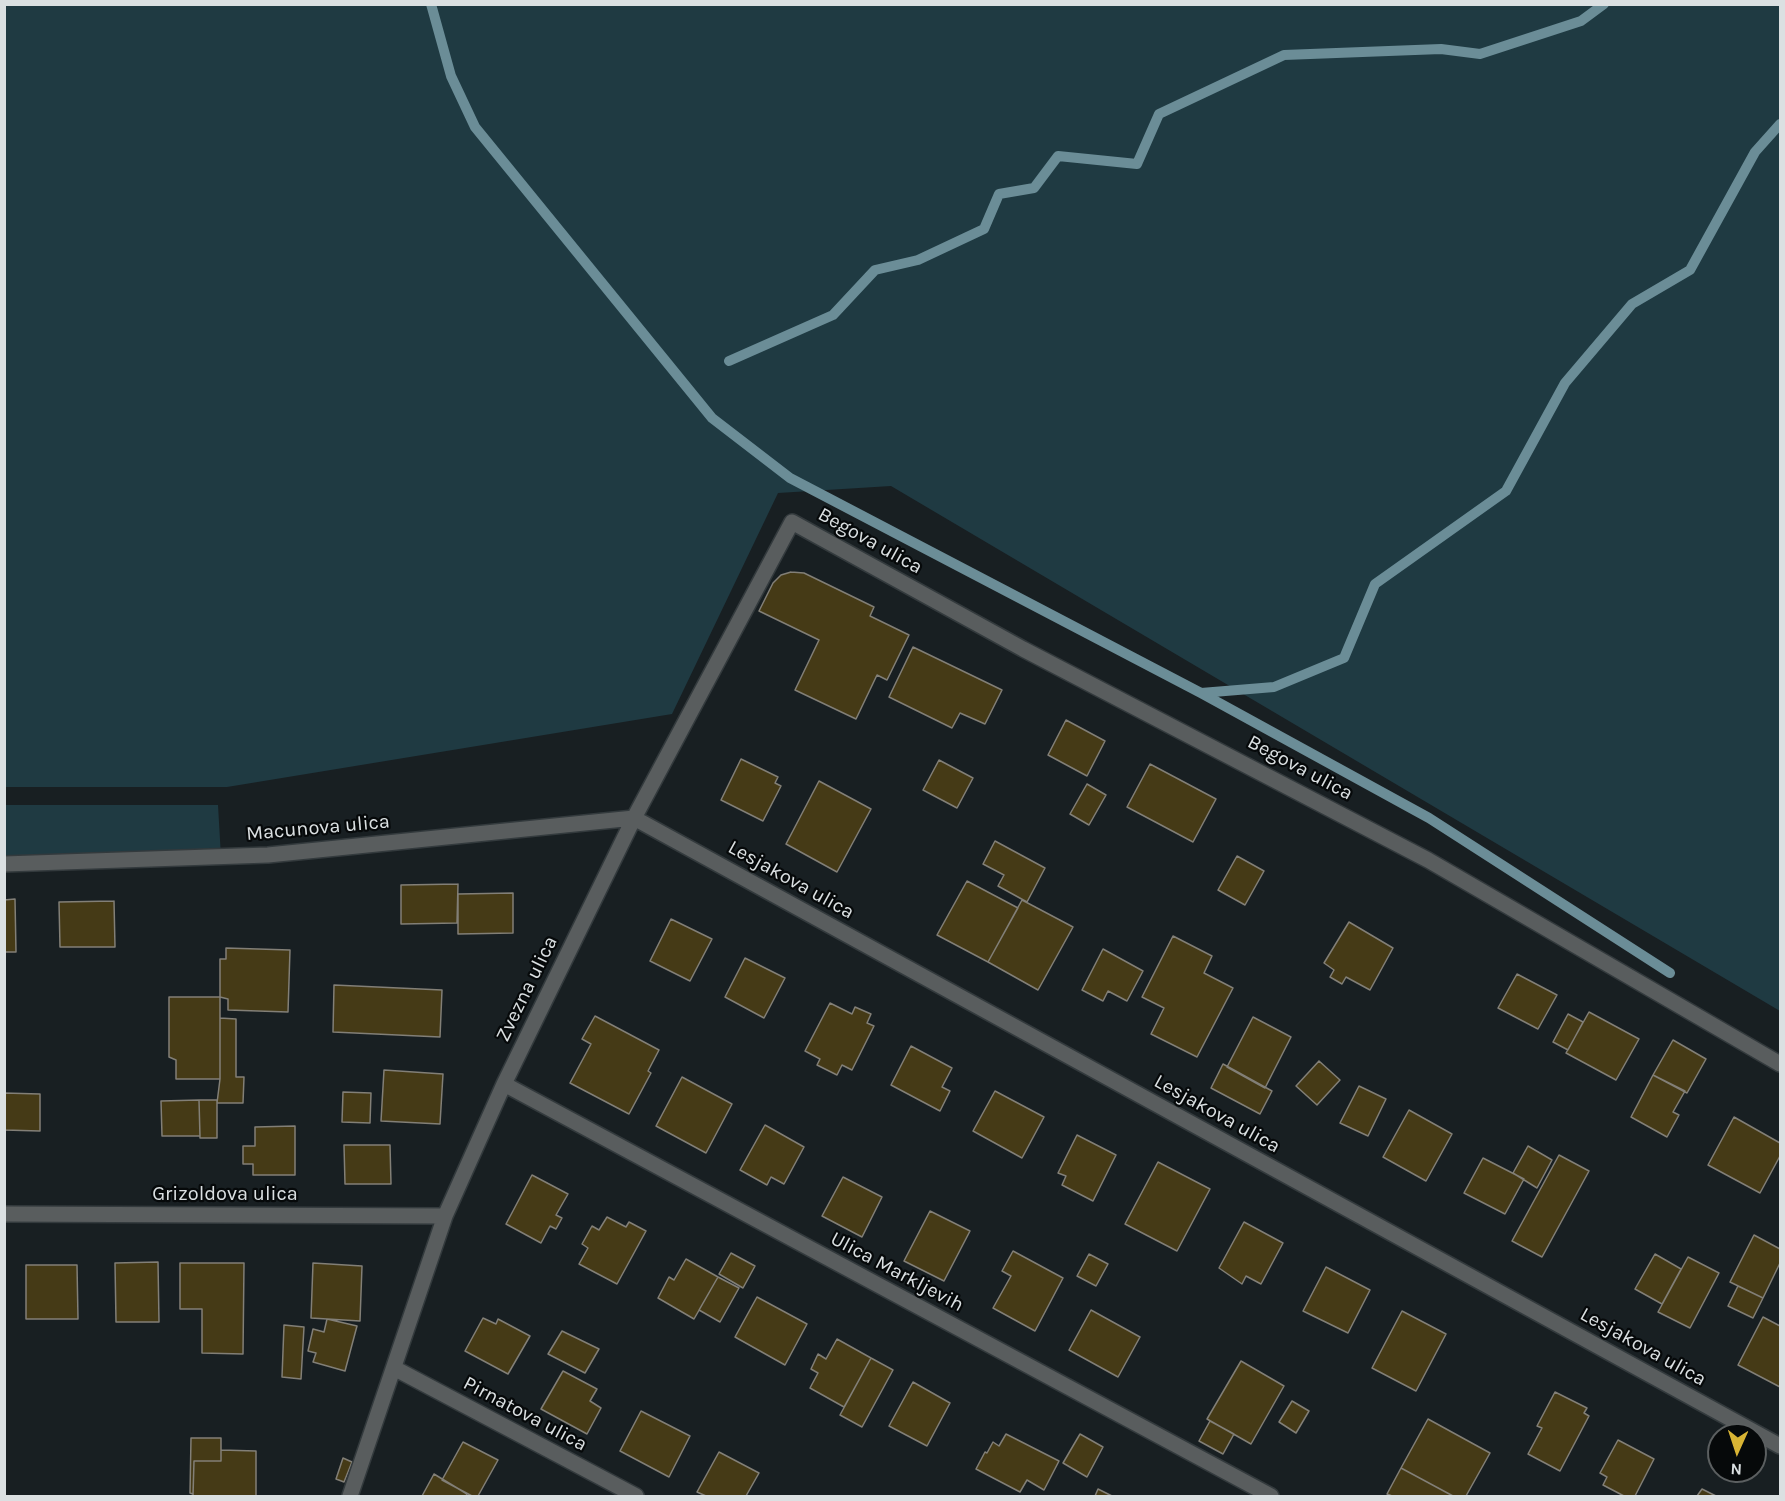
<!DOCTYPE html>
<html>
<head>
<meta charset="utf-8">
<style>
	body { margin:0 }
	#map { position:relative; width:1785px; height:1501px; overflow:hidden; background:#181f22; font-family:Karla,sans-serif }
	canvas { display:block }
	.frame { position:absolute; inset:0; border:6px solid #dbe0e2; pointer-events:none }
	.north { position:absolute; left:1707px; top:1423px; width:60px; height:60px; box-sizing:border-box; background:#06090a; border:2px solid #5b5f60; border-radius:50%; rotate:183deg; font-size:16px; font-weight:700; line-height:24px; text-align:center; color:#dbe0e2 }
	.north::after { content:''; display:block; margin:auto; width:21px; height:27px; background:#d8b434; clip-path:polygon(50% 0,100% 100%,50% 72%,0 100%) }
</style>
</head>
<body>
<div id="map">
<canvas width="1785" height="1501"></canvas>
<div class="frame"></div>
<div class="north">N</div>
</div>
<script>
const c = document.querySelector('canvas').getContext('2d');
c.lineJoin = 'round';
function paint(path, color) { c.fillStyle = color; c.fill(path, 'evenodd'); }
const toPath = rows => new Path2D(rows.map(r => 'M' + r).join(''));
function trace(path, color, width, dash) { c.strokeStyle = color; c.lineWidth = width; c.lineCap = dash ? 'butt' : 'round'; c.setLineDash(dash || []); c.stroke(path); }
function drawText(font, color, halo, rows, align = 'center') {
  c.font = font + ' Karla,sans-serif'; c.lineWidth = 4.5; c.setLineDash([]); c.textBaseline = 'middle'; c.strokeStyle = halo; c.fillStyle = color; for (const [text, x, y, turn = 0] of rows) {
    c.save(); c.translate(x, y); c.rotate((+turn || 0) * Math.PI / 180); c.textAlign = isNaN(turn) ? turn : align; if (halo) c.strokeText(text, 0, 0); c.fillText(text, 0, 0); c.restore();
  }
}
paint(toPath([
	[4,5,1780,5,1780,1011,891,486,778,493,672,714,227,787,5,787],
	[4,805,218,805,221,857,5,858]
]), '#1f3a42');
trace(toPath([
	[431,4,451,76,475,127,712,418,790,478,1201,693,1429,818,1670,973],
	[729,361,833,315,875,270,918,260,984,229,999,194,1034,188,1058,156,1137,164,1159,114,1284,55,1441,49,1480,54,1581,21,1604,4],
	[1201,693,1274,687,1344,658,1375,584,1506,491,1565,383,1632,304,1690,270,1755,152,1780,124]
]), '#6b8d97', 10);
const building = toPath([
	[791,572,804,573,874,607,870,616,909,635,887,680,877,675,856,719,795,690,819,640,759,611,773,583,781,575,791,572],
	[913,647,1002,690,985,724,960,713,952,728,889,697,913,647],
	[1066,720,1105,741,1087,776,1048,755,1066,720],
	[741,759,778,777,775,783,781,786,763,821,721,800,741,759],
	[939,760,973,778,957,808,923,790,939,760],
	[1150,764,1216,799,1193,842,1127,807,1150,764],
	[819,781,871,809,837,872,786,844,819,781],
	[1087,784,1106,795,1089,825,1070,814,1087,784],
	[995,841,1045,868,1027,902,998,886,1004,875,983,864,995,841],
	[1237,856,1264,871,1245,905,1218,890,1237,856],
	[967,881,1018,908,988,962,937,935,967,881],
	[458,884,457,923,401,924,401,885,458,884],
	[513,893,513,933,458,934,458,894,513,893],
	[15,899,16,952,4,952,4,900,15,899],
	[1022,900,1073,927,1038,990,988,962,1022,900],
	[114,901,115,947,60,947,59,902,114,901],
	[671,919,712,939,690,981,650,961,671,919],
	[1349,922,1393,948,1370,990,1346,977,1342,984,1330,977,1334,970,1324,963,1349,922],
	[1173,936,1212,956,1204,973,1233,988,1197,1057,1151,1034,1164,1008,1142,997,1173,936],
	[226,948,290,950,288,1012,228,1010,228,999,220,997,220,959,226,959,226,948],
	[1103,949,1143,971,1127,1001,1108,991,1103,1001,1082,990,1103,949],
	[745,958,785,978,764,1018,725,997,745,958],
	[1517,974,1557,995,1538,1029,1498,1008,1517,974],
	[334,985,442,990,440,1037,333,1032,334,985],
	[169,997,220,997,220,1079,176,1079,176,1060,169,1057,169,997],
	[830,1003,852,1014,855,1007,871,1014,867,1023,874,1026,852,1070,842,1065,837,1075,817,1065,820,1059,805,1051,830,1003],
	[1589,1012,1639,1039,1616,1080,1566,1053,1589,1012],
	[1568,1014,1583,1022,1568,1050,1553,1042,1568,1014],
	[595,1016,659,1050,648,1071,651,1073,629,1114,570,1083,591,1044,582,1039,595,1016],
	[1253,1017,1291,1037,1265,1088,1227,1067,1253,1017],
	[220,1018,236,1019,236,1077,244,1077,243,1103,217,1103,220,1079,220,1018],
	[1673,1040,1706,1059,1687,1093,1653,1075,1673,1040],
	[911,1046,952,1068,942,1087,950,1091,940,1111,891,1085,911,1046],
	[1319,1061,1340,1080,1317,1105,1296,1086,1319,1061],
	[1223,1064,1272,1091,1260,1114,1211,1088,1223,1064],
	[384,1070,443,1074,440,1124,381,1121,384,1070],
	[1653,1075,1685,1091,1673,1112,1679,1115,1667,1137,1631,1117,1653,1075],
	[682,1077,732,1104,706,1153,656,1126,682,1077],
	[1359,1086,1386,1099,1368,1136,1340,1123,1359,1086],
	[995,1091,1044,1117,1022,1158,973,1131,995,1091],
	[343,1092,371,1093,370,1123,342,1122,343,1092],
	[4,1093,40,1094,40,1131,4,1130,4,1093],
	[199,1100,217,1100,217,1138,200,1138,199,1100],
	[199,1100,200,1136,162,1136,161,1101,199,1100],
	[1409,1110,1452,1134,1426,1181,1383,1157,1409,1110],
	[1734,1117,1780,1143,1780,1156,1760,1193,1708,1165,1734,1117],
	[765,1125,804,1147,784,1184,771,1177,767,1185,740,1170,765,1125],
	[295,1126,295,1175,253,1175,253,1164,243,1164,243,1146,255,1146,255,1127,295,1126],
	[1077,1135,1116,1155,1093,1201,1062,1185,1066,1176,1058,1173,1077,1135],
	[344,1145,390,1145,391,1184,345,1184,344,1145],
	[1528,1146,1552,1160,1537,1188,1513,1173,1528,1146],
	[1559,1155,1589,1171,1542,1257,1512,1241,1559,1155],
	[1483,1158,1524,1179,1505,1214,1464,1193,1483,1158],
	[1158,1162,1210,1189,1177,1251,1125,1224,1158,1162],
	[532,1175,568,1194,556,1215,562,1218,556,1229,550,1226,541,1243,506,1224,532,1175],
	[843,1177,882,1197,862,1237,822,1216,843,1177],
	[930,1211,970,1231,944,1281,904,1261,930,1211],
	[607,1217,626,1227,629,1222,646,1231,617,1284,579,1264,588,1248,582,1244,592,1226,599,1230,607,1217],
	[1244,1222,1283,1243,1261,1284,1246,1276,1242,1284,1219,1268,1244,1222],
	[1754,1235,1780,1249,1780,1263,1763,1298,1730,1282,1754,1235],
	[1013,1251,1063,1278,1035,1331,993,1308,1011,1276,1002,1271,1013,1251],
	[731,1253,755,1266,743,1288,719,1274,731,1253],
	[1089,1254,1108,1264,1096,1286,1077,1276,1089,1254],
	[1655,1254,1681,1269,1662,1304,1635,1289,1655,1254],
	[1688,1257,1719,1273,1690,1328,1658,1312,1688,1257],
	[686,1259,718,1277,694,1319,658,1298,669,1277,674,1280,686,1259],
	[158,1262,159,1322,116,1322,115,1263,158,1262],
	[180,1263,244,1263,243,1354,202,1353,202,1309,180,1309,180,1263],
	[313,1263,362,1266,360,1321,311,1318,313,1263],
	[26,1265,77,1265,78,1319,26,1319,26,1265],
	[1326,1267,1370,1290,1348,1333,1303,1311,1326,1267],
	[718,1277,739,1288,720,1322,699,1310,718,1277],
	[1738,1286,1763,1298,1753,1318,1728,1306,1738,1286],
	[757,1297,807,1324,785,1365,735,1337,757,1297],
	[1091,1310,1140,1337,1118,1377,1069,1350,1091,1310],
	[1402,1311,1446,1334,1416,1391,1372,1368,1402,1311],
	[1763,1317,1780,1326,1780,1387,1738,1365,1763,1317],
	[483,1318,496,1324,498,1319,530,1336,508,1374,465,1351,483,1318],
	[327,1319,357,1326,345,1371,313,1362,316,1353,308,1351,313,1329,324,1332,327,1319],
	[284,1325,304,1327,301,1379,282,1377,284,1325],
	[562,1331,599,1349,585,1373,548,1354,562,1331],
	[837,1339,871,1358,844,1407,810,1388,818,1373,811,1369,818,1354,826,1359,837,1339],
	[871,1358,893,1370,862,1427,840,1415,871,1358],
	[1241,1361,1284,1386,1251,1444,1207,1419,1241,1361],
	[563,1371,597,1389,590,1401,601,1408,587,1434,541,1409,563,1371],
	[913,1382,950,1403,927,1446,889,1426,913,1382],
	[1555,1392,1587,1408,1584,1413,1589,1416,1560,1471,1528,1454,1542,1428,1537,1426,1555,1392],
	[1292,1401,1309,1411,1296,1433,1279,1422,1292,1401],
	[641,1411,690,1436,669,1477,620,1451,641,1411],
	[1428,1419,1490,1453,1466,1496,1453,1496,1401,1468,1428,1419],
	[1210,1421,1234,1434,1223,1454,1199,1441,1210,1421],
	[1006,1434,1059,1461,1044,1490,1027,1480,1020,1492,976,1469,985,1452,987,1453,993,1442,999,1446,1006,1434],
	[1080,1434,1103,1447,1087,1477,1063,1463,1080,1434],
	[191,1438,221,1438,221,1461,194,1461,193,1494,190,1493,191,1438],
	[1618,1440,1654,1459,1635,1496,1624,1496,1603,1485,1607,1477,1600,1473,1618,1440],
	[463,1442,498,1460,478,1496,472,1496,442,1480,463,1442],
	[221,1450,256,1451,256,1496,193,1496,194,1461,221,1461,221,1450],
	[719,1452,759,1473,746,1496,706,1496,697,1492,719,1452],
	[343,1458,352,1462,344,1482,336,1479,343,1458],
	[1401,1468,1453,1496,1392,1496,1387,1494,1401,1468],
	[434,1474,467,1494,466,1496,422,1496,434,1474],
	[1098,1489,1112,1496,1095,1496,1098,1489],
	[1702,1489,1716,1496,1697,1496,1702,1489]
]);
paint(building, '#453a16');
trace(building, '#827f77', 1.5);
const minor = toPath([
	[634,818,1780,1446],
	[4,864,268,855,634,818],
	[504,1084,1271,1496],
	[4,1214,445,1216],
	[394,1368,636,1496],
	[350,1496,445,1216,504,1084,634,818,792,522,1023,649,1428,860,1780,1064]
]);
trace(minor, '#333a3d', 18);
trace(minor, '#595d5e', 15);
drawText('20px', '#dbe0e2', '#06090a', [
	["Begova ulica",870,541,29],
	["Begova ulica",1300,768,28],
	["Macunova ulica",318,828,-5],
	["Lesjakova ulica",791,880,29],
	["Zvezna ulica",527,989,-64],
	["Lesjakova ulica",1217,1114,29],
	["Grizoldova ulica",225,1194],
	["Ulica Markljevih",897,1272,28],
	["Lesjakova ulica",1643,1347,29],
	["Pirnatova ulica",525,1414,28]
]);
</script>
</body>
</html>
